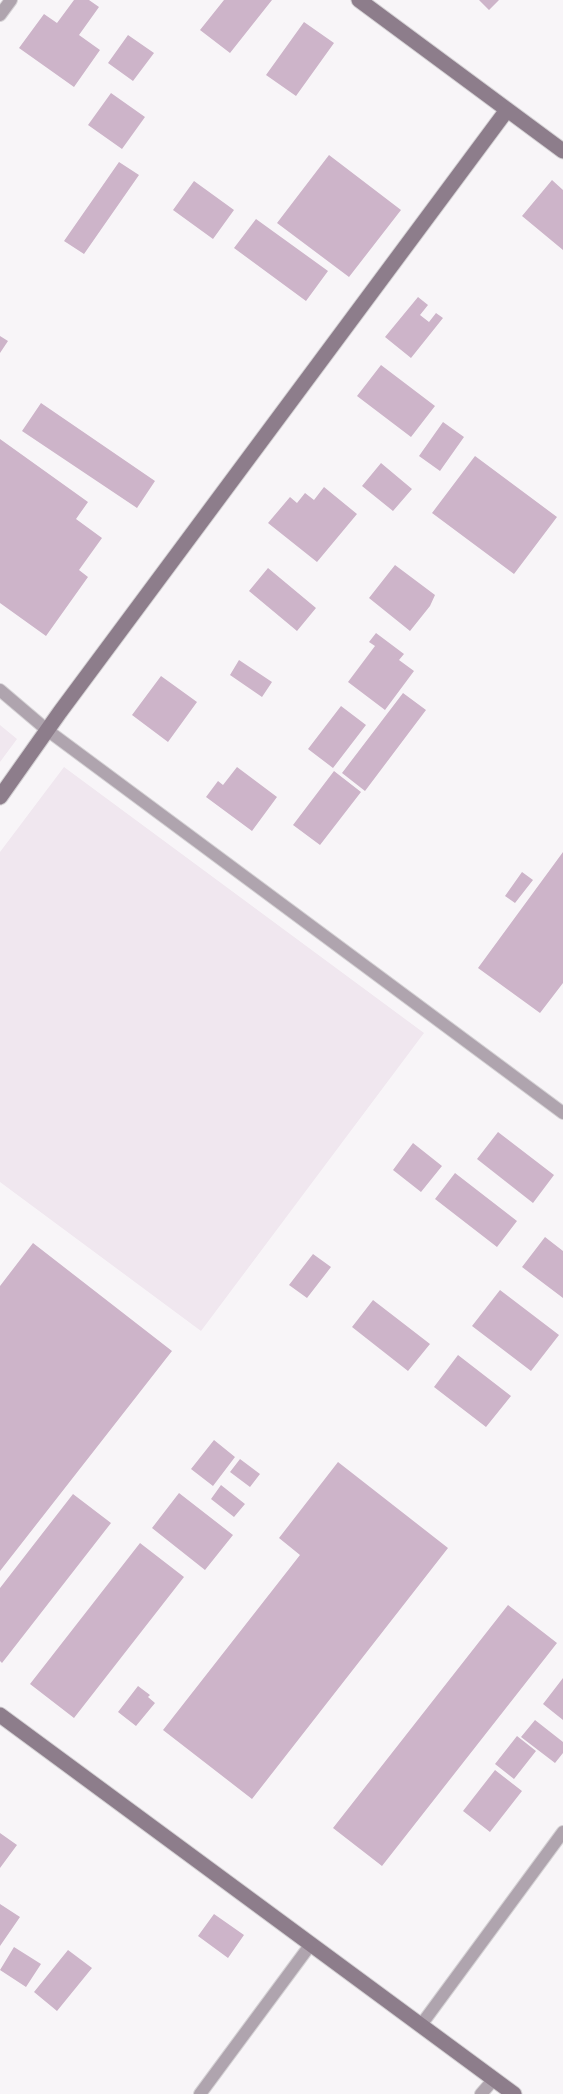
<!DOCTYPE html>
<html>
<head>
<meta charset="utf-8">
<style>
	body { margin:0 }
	canvas { display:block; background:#f8f5f8 }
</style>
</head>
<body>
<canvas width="563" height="2094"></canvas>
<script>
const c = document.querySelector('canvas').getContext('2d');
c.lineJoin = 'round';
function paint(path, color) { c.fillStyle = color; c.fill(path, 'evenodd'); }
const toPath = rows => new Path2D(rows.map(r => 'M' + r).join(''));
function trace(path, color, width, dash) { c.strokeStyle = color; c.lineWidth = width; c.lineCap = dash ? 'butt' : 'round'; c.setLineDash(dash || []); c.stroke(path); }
paint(toPath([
	[0,725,17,739,0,762],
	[64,767,424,1033,201,1331,0,1182,0,852]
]), '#f0e7ef');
paint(toPath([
	[74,0,89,0,99,7,79,35,100,50,74,87,19,48,44,14,57,23],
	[224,0,272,0,230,53,200,30],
	[479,0,499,0,489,10],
	[304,22,334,43,296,96,266,75],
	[128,35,154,53,133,81,108,63],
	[111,93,145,117,122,149,88,125],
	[329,155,401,210,349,277,277,223],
	[119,162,139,175,84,254,64,241],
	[552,180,563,190,563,250,522,216],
	[194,181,234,210,213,239,173,210],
	[256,219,328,271,306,301,234,248],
	[418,297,428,305,420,315,429,322,436,313,443,318,411,358,385,337],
	[0,336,8,341,0,353],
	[381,365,435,406,411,437,357,396],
	[41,403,155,481,137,508,22,431],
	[443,422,464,437,440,471,419,456],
	[0,439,88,502,76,519,102,538,79,570,88,577,46,636,0,603],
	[475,456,557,517,514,574,432,513],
	[381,463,412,489,393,511,362,486],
	[324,487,357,514,317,562,268,523,290,497,297,503,305,493,314,500],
	[395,565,435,595,430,606,410,631,369,598],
	[268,568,316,608,297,631,249,591],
	[376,633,404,654,399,660,414,671,385,710,348,682,375,646,369,642],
	[239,660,272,682,262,697,230,675],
	[161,676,197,702,168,742,132,715],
	[403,693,426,710,365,791,342,773],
	[341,706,366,725,333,768,308,749],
	[237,767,277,797,252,831,206,797,218,781,223,785],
	[334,771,361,792,320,845,293,825],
	[563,852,563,983,540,1013,478,968],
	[522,872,533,880,515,903,505,896],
	[498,1132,554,1175,533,1203,477,1159],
	[413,1143,442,1166,421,1192,393,1170],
	[455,1173,517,1221,497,1247,435,1199],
	[545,1237,563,1251,563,1298,522,1267],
	[33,1243,172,1351,0,1571,0,1286],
	[313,1254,331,1267,307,1298,289,1285],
	[500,1290,559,1335,531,1371,472,1326],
	[373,1300,430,1344,408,1371,352,1327],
	[458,1355,511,1396,486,1427,434,1387],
	[214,1440,235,1457,213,1486,191,1469],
	[240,1459,260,1474,250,1487,230,1472],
	[338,1462,448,1548,252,1799,163,1730,300,1555,279,1538],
	[221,1485,245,1504,234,1517,211,1499],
	[179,1493,233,1535,205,1570,152,1528],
	[73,1494,111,1523,2,1663,0,1661,0,1588],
	[140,1543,184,1577,74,1718,30,1684],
	[508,1605,557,1643,382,1866,333,1828],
	[563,1678,563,1720,543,1704],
	[138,1686,150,1695,148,1697,155,1703,136,1726,118,1712],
	[535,1720,563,1742,563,1753,555,1763,521,1737],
	[517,1736,536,1751,514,1779,495,1764],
	[495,1770,522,1791,490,1832,463,1811],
	[0,1833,17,1845,0,1868],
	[0,1904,20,1917,0,1946],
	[214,1914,244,1935,228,1958,198,1936],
	[14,1947,41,1964,26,1987,0,1970],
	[68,1950,92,1968,57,2011,34,1992]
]), '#cdb4c9');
const street = toPath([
	[0,15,11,0],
	[0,690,47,730,563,1113],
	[421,2025,563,1832],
	[200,2094,311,1944],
	[481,2094,494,2079]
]);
const secondary = toPath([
	[359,0,563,151],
	[0,797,60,712,507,110],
	[0,1715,514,2094]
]);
trace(street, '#d5d2d5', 14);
trace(secondary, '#d5d2d5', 17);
trace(street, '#afa4ae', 12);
trace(secondary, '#8d7d8b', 15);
</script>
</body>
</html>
